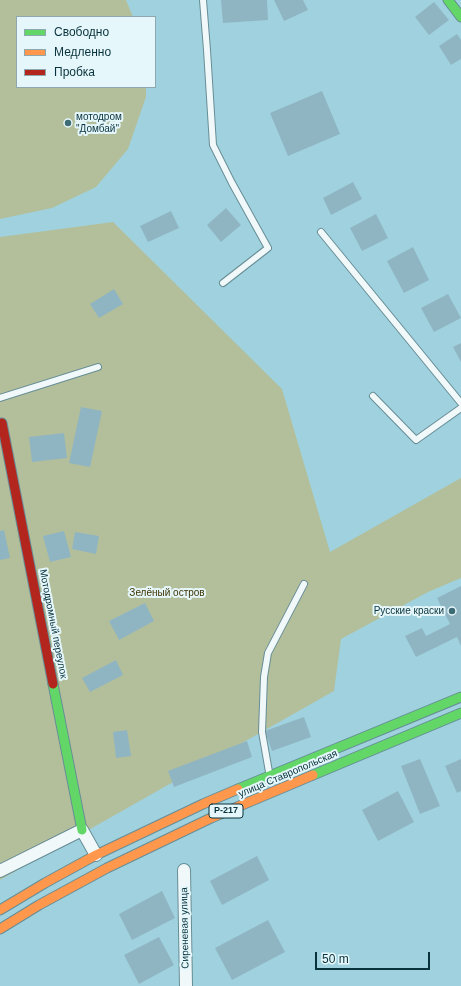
<!DOCTYPE html>
<html>
<head>
<meta charset="utf-8">
<style>
	body { margin:0 }
	#map { position:relative; width:461px; height:986px; overflow:hidden; background:#9fd2de; font-family:Arial,sans-serif }
	canvas { display:block }
	.legend { position:absolute; left:16px; top:16px; width:140px; height:72px; box-sizing:border-box; background:#e6f7fb; border:1px solid #8da9af; margin:0; padding:5px 7px; list-style:none; font-size:12px; color:#08333c }
	.legend li { display:flex; align-items:center; gap:8px; height:20px }
	.legend b { width:20px; border:1px solid #8da9af }
	.scale { position:absolute; left:315px; top:952px; width:115px; height:18px; box-sizing:border-box; border:2px solid #08333c; border-top:0; padding-left:5px; font-size:12px; line-height:14px; white-space:nowrap; color:#08333c; -webkit-text-stroke:3px #e6f7fb; paint-order:stroke }
</style>
</head>
<body>
<div id="map">
<canvas width="461" height="986"></canvas>
<ul class="legend">
<li><b style="height:5px;background:#63d668"></b>Свободно</li>
<li><b style="height:5px;background:#ff974d"></b>Медленно</li>
<li><b style="height:5px;background:#b3261e"></b>Пробка</li>
</ul>
<div class="scale">50 m</div>
</div>
<script>
const c = document.querySelector('canvas').getContext('2d');
c.lineJoin = 'round';
function paint(path, color) { c.fillStyle = color; c.fill(path, 'evenodd'); }
const toPath = rows => new Path2D(rows.map(r => 'M' + r).join(''));
function trace(path, color, width, dash) { c.strokeStyle = color; c.lineWidth = width; c.lineCap = dash ? 'butt' : 'round'; c.setLineDash(dash || []); c.stroke(path); }
function drawText(font, color, halo, rows, align = 'center') {
  c.font = font + ' Arial,sans-serif'; c.lineWidth = 4; c.setLineDash([]); c.textBaseline = 'middle'; c.strokeStyle = halo; c.fillStyle = color; for (const [text, x, y, turn = 0] of rows) {
    c.save(); c.translate(x, y); c.rotate((+turn || 0) * Math.PI / 180); c.textAlign = isNaN(turn) ? turn : align; if (halo) c.strokeText(text, 0, 0); c.fillText(text, 0, 0); c.restore();
  }
}
paint(toPath([
	[0,0,126,0,133,17,17,17,17,87,146,87,146,97,128,149,96,187,52,208,0,219],
	[113,222,282,389,330,552,461,478,461,578,428,592,341,639,334,691,0,880,0,237]
]), '#b3bf9b');
paint(toPath([
	[221,0,267,0,268,20,223,23],
	[274,0,303,0,308,10,284,21],
	[434,2,449,20,429,35,415,17],
	[457,34,461,40,461,59,451,65,439,46],
	[322,91,340,134,288,156,270,113],
	[353,182,362,199,331,215,323,198],
	[226,208,241,225,221,242,207,225],
	[171,211,179,228,148,242,140,226],
	[376,214,388,238,362,251,350,228],
	[413,247,429,280,404,293,387,261],
	[114,289,123,304,99,318,90,304],
	[448,294,461,318,434,332,421,308],
	[461,343,461,362,453,347],
	[81,407,102,411,90,467,69,463],
	[64,433,67,458,32,462,29,437],
	[4,530,10,558,0,560,0,531],
	[64,531,71,557,50,562,43,536],
	[75,532,99,536,96,554,72,549],
	[461,586,461,646,457,637,416,657,405,636,422,628,426,636,450,624,437,598],
	[145,603,154,621,119,640,109,621],
	[116,660,123,675,90,692,82,678],
	[304,717,311,737,272,751,265,731],
	[127,730,131,756,116,758,113,732],
	[247,741,252,757,174,787,168,771],
	[420,759,440,806,420,814,401,766],
	[461,759,461,791,457,793,445,766],
	[398,791,414,822,378,841,362,810],
	[257,856,269,880,222,905,210,881],
	[162,891,175,918,132,940,119,914],
	[268,920,285,952,232,980,215,948],
	[159,937,174,965,139,984,124,955]
]), '#90b5c2');
const lane = toPath([
	[203,0,207,50,213,145,232,183,268,248,223,283],
	[321,232,461,403],
	[373,396,416,440,461,408],
	[0,398,98,367],
	[269,772,262,732,264,677,268,653,304,584]
]);
const street = toPath([
	[184,870,186,986],
	[0,871,82,830,96,855]
]);
const fast = toPath([
	[448,0,461,17],
	[53,684,82,830],
	[313,775,461,713],
	[238,789,461,697]
]);
const slow = toPath([
	[0,910,45,883,96,855,203,804,238,789],
	[0,929,39,905,107,868,211,818,313,775]
]);
const jam = toPath([
	[2,423,53,684]
]);
trace(lane, '#678d96', 8);
trace(street, '#678d96', 14);
trace(fast, '#678d96', 11);
trace(slow, '#678d96', 11);
trace(jam, '#678d96', 11);
trace(lane, '#f1f8fa', 6);
trace(street, '#f1f8fa', 12);
trace(fast, '#63d668', 9);
trace(slow, '#ff974d', 9);
trace(jam, '#b3261e', 9);
for (const [x, y, r, color] of [
	[68,123,4,"#3d6b75"],
	[452,611,4,"#3d6b75"]
]) { const dot = new Path2D(); dot.arc(x, y, r, 0, 2 * Math.PI); c.fillStyle = color; c.fill(dot); trace(dot, '#e6f7fb', 1.5); }
for (const [x, y, w] of [
	[226,811,34]
]) { const box = new Path2D(); box.roundRect(x - w / 2, y - 7, w, 14, 3); c.fillStyle = '#e6f7fb'; c.fill(box); trace(box, '#08333c', 1); }
drawText('bold 9px', '#08333c', null, [
	["Р-217",226,811]
]);
drawText('10px', '#08333c', '#e6f7fb', [
	["мотодром",76,117],
	["\"Домбай\"",76,129],
	["Русские краски",444,611,"right"]
], 'left');
drawText('10px', '#3e3301', '#e6f7fb', [
	["Зелёный остров",167,593]
]);
drawText('10px', '#08333c', '#e6f7fb', [
	["Мотодромный переулок",53,624,79],
	["улица Ставропольская",288,774,-23],
	["Сиреневая улица",185,928,-91]
]);
</script>
</body>
</html>
